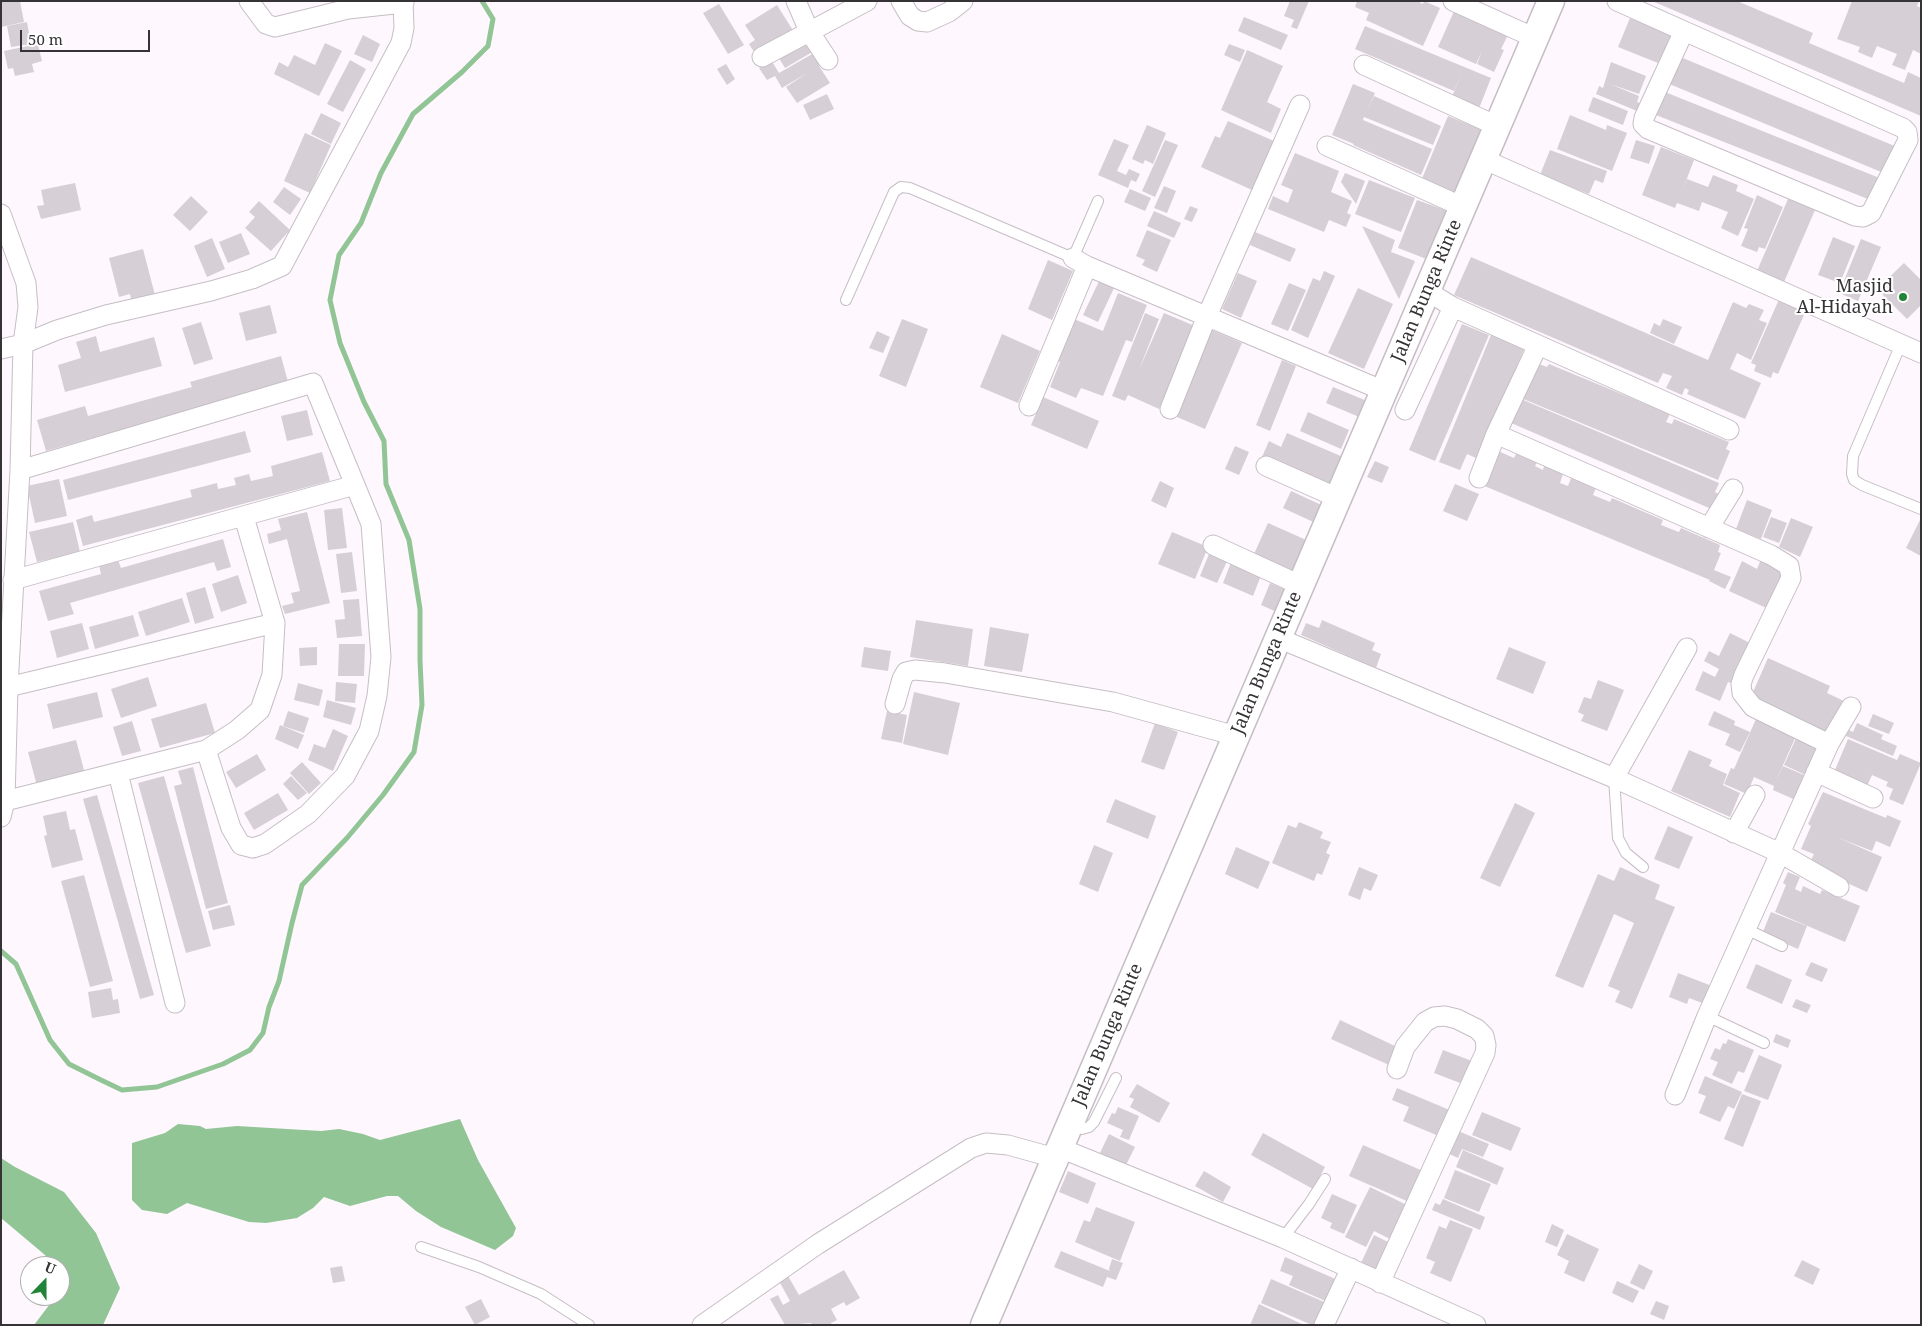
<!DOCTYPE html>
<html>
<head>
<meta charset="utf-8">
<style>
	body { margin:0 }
	#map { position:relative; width:1922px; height:1326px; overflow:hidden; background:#fef7fd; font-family:"Noto Serif",serif }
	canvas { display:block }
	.frame { position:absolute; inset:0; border:2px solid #363336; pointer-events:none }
	.north { position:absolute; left:20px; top:1256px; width:50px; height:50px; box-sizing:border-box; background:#fff; border:1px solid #afadaf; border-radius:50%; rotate:22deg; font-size:14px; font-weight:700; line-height:20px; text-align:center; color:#363336 }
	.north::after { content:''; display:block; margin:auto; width:18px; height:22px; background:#218337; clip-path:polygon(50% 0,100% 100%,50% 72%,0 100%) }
	.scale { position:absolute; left:20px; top:30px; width:130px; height:22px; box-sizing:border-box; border:2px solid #363336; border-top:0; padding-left:6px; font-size:15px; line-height:18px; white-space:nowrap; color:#363336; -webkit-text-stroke:4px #fff; paint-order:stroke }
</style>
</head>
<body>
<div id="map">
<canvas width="1922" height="1326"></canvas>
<div class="frame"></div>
<div class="north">U</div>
<div class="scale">50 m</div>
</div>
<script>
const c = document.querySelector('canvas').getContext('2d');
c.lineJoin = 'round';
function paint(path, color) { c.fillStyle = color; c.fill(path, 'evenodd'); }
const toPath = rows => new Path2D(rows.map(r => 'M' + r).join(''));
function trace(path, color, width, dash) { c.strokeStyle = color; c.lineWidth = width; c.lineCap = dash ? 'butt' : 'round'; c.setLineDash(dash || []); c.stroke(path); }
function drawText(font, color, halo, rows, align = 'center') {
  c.font = font + ' "Noto Serif",serif'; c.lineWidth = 4; c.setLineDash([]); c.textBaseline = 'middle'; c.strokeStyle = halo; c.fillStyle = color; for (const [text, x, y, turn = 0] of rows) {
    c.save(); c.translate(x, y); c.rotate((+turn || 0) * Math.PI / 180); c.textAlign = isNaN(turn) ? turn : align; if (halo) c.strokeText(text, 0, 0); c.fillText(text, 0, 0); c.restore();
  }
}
paint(toPath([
	[460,1119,478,1160,516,1228,513,1236,495,1250,441,1227,416,1211,398,1196,387,1196,350,1206,324,1197,313,1208,297,1218,266,1223,249,1222,187,1203,167,1214,142,1210,132,1200,132,1143,165,1133,178,1124,200,1126,206,1129,237,1126,321,1131,339,1129,363,1134,380,1140],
	[1,1158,15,1167,64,1192,96,1233,120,1288,103,1325,34,1325,56,1296,60,1296,60,1291,65,1284,60,1277,60,1266,53,1266,45,1255,1,1218]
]), '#91c596');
trace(toPath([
	[1,951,16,964,50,1040,69,1064,101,1080,122,1090,157,1087,223,1064,250,1050,263,1033,269,1007,279,981,292,923,302,885,347,838,383,795,414,752,422,705,420,660,420,609,409,540,386,484,384,441,364,402,340,343,330,300,339,255,361,223,381,173,413,114,462,72,488,46,493,19,482,1]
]), '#91c596', 5);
trace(toPath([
	[60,1272,66,1289,65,1308,62,1325]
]), '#91c596', 31);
paint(toPath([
	[1,1,20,1,24,22,1,27],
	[1290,1,1309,1,1297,29,1291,27,1294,20,1284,16],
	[1357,1,1417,1,1423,4,1424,1,1440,8,1423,46,1366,20,1369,13,1355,7],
	[1652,1,1737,1,1813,33,1809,43,1904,83,1908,72,1921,78,1921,116],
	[1852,1,1919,1,1917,6,1921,8,1921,54,1913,50,1905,70,1892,65,1897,54,1877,46,1872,58,1858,52,1860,47,1837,39],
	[719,4,744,45,728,54,703,13],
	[777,5,794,32,756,55,749,44,755,40,745,25],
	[1455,9,1509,33,1501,49,1504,50,1494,72,1477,64,1482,51,1476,64,1438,47],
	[1244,17,1288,35,1281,50,1238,31],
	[1630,18,1675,36,1663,65,1618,47],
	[27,22,31,44,11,47,7,26],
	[1365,26,1491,78,1478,111,1451,99,1463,70,1454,91,1355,49],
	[363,35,380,44,372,62,354,54],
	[806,38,814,51,785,68,777,55],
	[325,43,342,51,319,96,274,74,279,62,288,67,294,55,315,65],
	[38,44,42,61,32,64,34,72,15,76,13,68,8,69,4,51],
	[1229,44,1245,50,1240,62,1224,55],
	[1247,50,1283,66,1267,102,1281,109,1271,133,1221,110],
	[814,53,821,66,819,66,830,83,797,103,786,87,807,73,782,88,775,76,767,80,759,68,771,60,779,73],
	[1678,56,1897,147,1886,174,1667,83],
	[350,60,366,69,343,112,327,104],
	[1611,62,1646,76,1639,94,1610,84,1639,96,1637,102,1640,103,1637,111,1596,94,1599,86,1603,88],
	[726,64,735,79,727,85,717,69],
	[1353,84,1375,93,1367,110,1374,96,1441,126,1433,145,1364,117,1363,120,1432,149,1421,175,1353,145,1354,144,1332,135],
	[1665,92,1882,179,1873,201,1656,115],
	[827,94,834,109,810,120,803,105],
	[1593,97,1628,111,1623,125,1588,111],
	[321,113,341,123,331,144,311,134],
	[1570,115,1606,130,1607,125,1627,133,1612,171,1557,149],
	[1448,116,1485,131,1458,197,1421,181],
	[1228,121,1274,141,1252,190,1201,167,1215,136,1220,138],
	[1147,125,1166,133,1153,164,1145,160,1143,164,1132,159],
	[305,133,331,145,310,193,284,181],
	[1114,139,1129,145,1117,171,1126,175,1129,169,1140,174,1136,182,1131,180,1128,188,1098,175],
	[1165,140,1178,145,1155,197,1142,191],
	[1636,140,1655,146,1649,164,1630,158],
	[1661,147,1694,160,1681,194,1687,179,1708,187,1713,175,1738,185,1736,191,1754,199,1738,236,1721,228,1728,212,1702,202,1699,211,1677,203,1675,208,1642,195],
	[1550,150,1607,171,1603,183,1595,180,1589,194,1540,175],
	[1295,153,1339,171,1331,192,1352,201,1347,213,1351,215,1346,227,1329,220,1324,232,1268,209,1273,196,1288,203,1293,190,1281,185],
	[1345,173,1365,181,1356,204,1341,182],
	[1369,180,1415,198,1401,232,1355,214],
	[75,183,81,210,41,219,37,206,44,205,41,190],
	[1164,186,1176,191,1167,213,1154,208],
	[284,187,301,199,290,215,273,202],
	[1130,189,1151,198,1145,211,1124,202],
	[1757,195,1783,207,1765,249,1759,247,1757,252,1741,246,1748,229,1744,228],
	[191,196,208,212,190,231,173,215],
	[1788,199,1815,210,1784,282,1757,271],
	[1417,200,1448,211,1429,260,1398,248],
	[259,201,290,230,271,251,245,228,255,217,249,212],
	[1190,206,1198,209,1192,222,1184,219],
	[1154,211,1181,223,1174,238,1147,226],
	[1362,226,1395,240,1391,252,1415,261,1399,299],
	[1147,230,1171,240,1157,272,1142,265,1145,260,1136,256],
	[1255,232,1296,249,1290,262,1250,245],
	[241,233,250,254,228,263,219,242],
	[1833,237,1855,246,1840,283,1818,275],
	[212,238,225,269,207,277,194,246],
	[1861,239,1881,247,1858,301,1839,293],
	[143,249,156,299,132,305,130,294,119,297,109,258],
	[1471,257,1708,360,1733,302,1746,308,1749,304,1764,310,1759,320,1767,323,1751,360,1737,353,1730,369,1761,383,1745,419,1687,394,1689,390,1685,388,1682,395,1666,388,1672,376,1663,373,1658,383,1454,295],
	[1048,260,1073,271,1052,320,1028,309],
	[1904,263,1921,280,1921,305,1907,319,1877,289],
	[1324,271,1335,276,1308,338,1291,330,1313,278,1320,281],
	[1238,273,1257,281,1241,318,1222,309],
	[1100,279,1115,286,1098,322,1083,315],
	[1289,283,1306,290,1288,331,1271,324],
	[1358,288,1393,304,1364,369,1328,353],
	[1118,293,1147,305,1132,342,1126,340,1103,396,1081,388,1076,398,1050,387,1060,362,1057,361,1074,319,1103,331],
	[1780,297,1807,308,1778,374,1773,372,1771,378,1754,371,1756,365,1751,363],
	[270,305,277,333,246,341,239,313],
	[1145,313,1159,319,1139,370,1164,313,1195,326,1159,409,1128,395,1125,401,1112,396],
	[902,319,928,329,906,387,879,376],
	[1663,319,1682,327,1674,344,1650,333,1654,323,1660,326],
	[201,322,213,359,194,365,182,328],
	[1462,324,1489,335,1435,461,1409,450],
	[1207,328,1242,343,1205,429,1170,414],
	[877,331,890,337,883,353,869,348],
	[1002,334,1040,351,1018,403,980,387],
	[1491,335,1524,349,1478,459,1467,454,1460,470,1439,462],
	[96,336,100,352,154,337,162,366,65,392,58,365,81,358,76,342],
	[281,356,288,382,46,451,37,420,85,406,88,416,192,387,190,382],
	[1282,360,1296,366,1270,431,1256,425],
	[1539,364,1547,367,1549,364,1670,414,1666,422,1672,424,1674,419,1729,442,1726,449,1730,451,1718,480,1521,398],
	[1333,387,1372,403,1364,419,1326,403],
	[1043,397,1099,421,1087,449,1031,425],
	[1521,399,1719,483,1715,492,1723,496,1716,511,1511,423],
	[307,410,313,435,287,441,281,416],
	[1308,412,1349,430,1341,449,1300,431],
	[245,431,251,452,68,500,63,480],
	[1287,433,1343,457,1330,486,1262,457,1269,441,1281,447],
	[1235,446,1249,452,1239,475,1225,469],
	[1496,450,1514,458,1517,452,1538,461,1535,466,1543,470,1544,466,1563,474,1560,483,1568,486,1571,478,1596,488,1593,495,1610,502,1612,498,1663,520,1661,525,1671,529,1679,532,1681,528,1720,545,1718,552,1721,553,1714,570,1731,577,1725,589,1709,581,1710,580,1482,485],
	[322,452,330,481,83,546,76,520,92,515,94,522,192,497,190,490,217,483,218,489,236,485,234,478,249,474,251,481,273,476,271,466],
	[1375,461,1389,467,1382,483,1367,477],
	[59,479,67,516,35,523,27,486],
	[1160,481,1174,488,1166,508,1151,501],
	[1455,484,1479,494,1467,521,1443,511],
	[1291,491,1330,509,1322,526,1283,508],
	[1747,500,1772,510,1761,539,1736,529],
	[342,508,347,548,328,550,324,510],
	[307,512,330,603,285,614,282,606,294,603,291,593,300,591,287,539,269,544,267,534,281,530,278,519],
	[1771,517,1787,523,1779,543,1763,537],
	[1791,518,1813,527,1800,557,1779,547],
	[1921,518,1921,556,1906,548],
	[73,522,80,552,37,562,29,532],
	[1268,523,1313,543,1299,574,1254,554],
	[1172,532,1208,547,1195,579,1158,564],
	[223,539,231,567,217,571,214,562,70,603,74,614,48,621,39,591,101,574,99,565,118,560,121,568],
	[1211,549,1229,557,1217,583,1200,576],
	[352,552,357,591,341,593,336,554],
	[1761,559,1784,569,1781,577,1787,579,1773,611,1729,591,1742,561,1757,569],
	[1232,560,1262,573,1253,596,1223,583],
	[238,575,247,603,221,612,212,584],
	[1270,583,1289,591,1279,613,1261,605],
	[205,587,214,618,195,624,186,593],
	[182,598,190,622,146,636,138,612],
	[359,599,362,636,337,638,335,620,345,619,343,600],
	[133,615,139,636,95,649,89,627],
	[916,620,973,629,968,666,910,657],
	[1322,620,1375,643,1372,650,1381,654,1376,668,1301,635,1306,623,1319,628],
	[82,623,89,649,57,658,50,631],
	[990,627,1029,634,1022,672,984,666],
	[1730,633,1752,644,1733,684,1728,682,1720,701,1695,690,1703,671,1715,677,1719,669,1704,661,1709,651,1719,656],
	[339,644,365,644,364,676,338,676],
	[317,647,317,665,300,666,299,648],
	[864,647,891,651,888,671,861,667],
	[1509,647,1546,662,1533,694,1496,679],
	[1768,658,1830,686,1827,693,1846,702,1832,735,1750,699],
	[148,677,157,706,121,718,111,689],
	[1598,680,1624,690,1607,731,1581,721,1584,715,1578,712,1584,697,1591,699],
	[336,682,357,684,355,703,335,701],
	[298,683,323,690,319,706,294,700],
	[97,692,103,717,53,729,47,704],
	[914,692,960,703,948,755,903,744],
	[327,700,356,708,351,725,323,717],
	[206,703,215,733,160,748,151,719],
	[288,711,309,718,304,733,283,726],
	[887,711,907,715,902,743,881,739],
	[1714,711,1735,721,1734,725,1750,732,1740,752,1725,745,1730,734,1708,725],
	[1873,714,1894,723,1889,734,1868,726],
	[1756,719,1796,736,1775,783,1783,766,1811,778,1800,802,1773,790,1774,786,1754,777,1747,794,1724,784,1731,768,1734,769],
	[132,721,141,751,122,756,113,727],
	[1155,723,1178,732,1164,770,1141,762],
	[1857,723,1883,735,1881,739,1897,746,1893,756,1846,736,1849,730,1853,732],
	[280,725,304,735,298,749,275,739],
	[333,729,348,736,333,771,308,760,314,744,325,748],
	[1797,736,1823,748,1810,777,1784,765],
	[1848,739,1897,760,1900,754,1921,763,1903,805,1889,799,1893,789,1886,786,1888,782,1872,775,1865,791,1832,777],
	[76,740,85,774,37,786,28,752],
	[1689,750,1712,760,1709,766,1727,774,1723,785,1740,793,1730,817,1671,791],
	[257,754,266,770,236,788,226,772],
	[302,762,321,783,309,794,290,773],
	[193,767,228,903,206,909,174,786,182,784,178,771],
	[164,776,211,946,186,953,138,783],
	[291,776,307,793,298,800,283,784],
	[1823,792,1886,818,1887,815,1901,821,1890,847,1876,841,1872,851,1839,838,1882,857,1867,892,1825,873,1810,862,1814,854,1801,849,1811,826,1808,824],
	[278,793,288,810,254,830,244,813],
	[97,795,154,995,140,999,83,799],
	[1115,799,1156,816,1148,839,1106,822],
	[1515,803,1535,813,1500,887,1480,878],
	[66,811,70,830,75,829,83,860,52,868,44,836,47,835,43,816],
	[1299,822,1323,832,1320,838,1331,842,1326,853,1330,855,1322,875,1317,873,1314,881,1272,863,1288,825,1296,828],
	[1668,826,1693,837,1679,869,1654,859],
	[1094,845,1113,853,1098,892,1079,884],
	[1236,847,1270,862,1258,889,1225,874],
	[1359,867,1378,875,1371,891,1364,888,1360,900,1348,895],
	[1620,867,1660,885,1655,899,1675,907,1632,1009,1615,1002,1620,991,1608,986,1634,923,1614,914,1583,988,1555,976,1598,874,1614,881],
	[1788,872,1800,877,1795,889,1801,892,1803,886,1820,894,1822,890,1860,906,1845,942,1775,912,1786,885,1783,883],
	[84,875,113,981,90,987,61,881],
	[230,905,235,925,213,930,208,911],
	[1771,912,1807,926,1798,949,1762,934],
	[1811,962,1828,969,1822,982,1805,975],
	[1756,964,1792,980,1782,1004,1746,988],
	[1678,973,1712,986,1705,1004,1689,998,1687,1004,1669,997],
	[111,988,113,1000,118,999,120,1013,92,1018,88,992],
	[1796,999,1811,1005,1807,1013,1792,1007],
	[1340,1020,1397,1047,1389,1065,1331,1039],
	[1776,1034,1791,1040,1788,1048,1773,1042],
	[1728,1039,1754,1050,1744,1073,1738,1071,1732,1084,1712,1075,1718,1062,1710,1059,1715,1048,1720,1050,1723,1043,1726,1044],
	[1443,1050,1477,1063,1468,1086,1434,1073],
	[1759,1055,1782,1065,1768,1100,1744,1091],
	[1705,1076,1742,1092,1734,1109,1728,1106,1720,1122,1699,1113,1706,1096,1698,1093],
	[1137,1084,1170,1103,1159,1123,1130,1107,1134,1099,1129,1097],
	[1397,1088,1452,1111,1441,1137,1403,1121,1409,1107,1392,1100],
	[1742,1094,1761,1101,1743,1147,1724,1139],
	[1118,1107,1139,1116,1129,1140,1120,1137,1123,1130,1107,1123,1112,1113,1115,1114],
	[1482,1112,1521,1128,1511,1151,1472,1135],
	[1456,1130,1489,1144,1483,1157,1462,1149,1458,1158,1447,1153],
	[1263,1133,1325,1167,1313,1189,1251,1155],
	[1109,1134,1135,1147,1126,1165,1100,1153],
	[1363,1145,1423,1171,1409,1202,1349,1176],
	[1463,1150,1504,1168,1497,1185,1456,1167],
	[1455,1170,1491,1184,1479,1212,1444,1198],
	[1068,1171,1096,1183,1088,1204,1059,1192],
	[1204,1171,1231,1187,1223,1202,1195,1186],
	[1370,1187,1407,1205,1390,1239,1374,1231,1366,1247,1345,1237],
	[1332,1194,1357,1205,1344,1234,1330,1228,1332,1223,1321,1218],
	[1443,1199,1485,1217,1480,1230,1432,1210,1435,1203,1440,1205],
	[1096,1207,1135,1222,1120,1261,1075,1242,1084,1220,1090,1222],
	[1450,1220,1473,1229,1451,1282,1430,1273,1435,1262,1426,1258,1439,1226,1446,1229],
	[1552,1224,1564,1230,1557,1247,1545,1242],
	[1567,1234,1599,1249,1584,1282,1564,1273,1569,1261,1557,1255],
	[1374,1235,1390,1243,1376,1273,1360,1265],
	[1061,1251,1110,1271,1109,1269,1112,1259,1123,1263,1116,1280,1107,1277,1103,1287,1054,1267],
	[1285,1257,1340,1281,1330,1303,1289,1285,1293,1276,1280,1271],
	[1802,1260,1820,1269,1813,1285,1794,1276],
	[1639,1264,1653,1271,1644,1290,1630,1283],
	[342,1266,345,1281,333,1283,330,1268],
	[844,1270,860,1298,846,1306,844,1302,831,1309,837,1320,831,1323,832,1325,812,1325,811,1323,785,1325,770,1299,778,1295,783,1305,790,1301,779,1281,788,1276,799,1295],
	[1271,1279,1329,1304,1320,1325,1312,1325,1261,1303],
	[1617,1281,1639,1291,1633,1303,1612,1293],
	[481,1299,490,1317,475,1325,465,1307],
	[1656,1301,1669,1306,1664,1320,1650,1314],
	[1259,1304,1304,1325,1250,1325]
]), '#d7cfd6');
const lane = toPath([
	[846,300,894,192,901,187,910,188,1073,258,1098,201],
	[1901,344,1853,456,1852,474,1854,480,1862,485,1921,509],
	[1614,778,1618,838,1626,853,1643,867],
	[1746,929,1782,946],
	[1707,1016,1764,1043],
	[1069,1126,1082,1129,1089,1127,1094,1122,1116,1078],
	[1283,1238,1309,1204,1325,1179],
	[421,1247,479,1267,541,1294,589,1325]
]);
const street = toPath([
	[249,1,266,24,275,27,348,9,404,3],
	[796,1,809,31,828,60],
	[901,1,910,16,918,21,927,22,949,12,963,1],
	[1453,1,1535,38],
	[1617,1,1684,31,1903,128,1907,132,1908,140,1871,213,1863,217,1855,216,1648,129,1643,124,1644,118,1684,31],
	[762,57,867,1],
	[1364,65,1497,126],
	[1327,146,1463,207],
	[1483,159,1921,353],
	[1,214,26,283,28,307,23,344,20,470,8,687,5,801,1,817],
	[1073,258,1087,266,1384,391],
	[1427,291,1453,307,1729,430],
	[1,349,23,344,57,330,106,315,211,291,252,279,282,266,401,43,404,28,403,1],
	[1029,406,1087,266],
	[1170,409,1207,316,1300,105],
	[1405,410,1453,307],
	[1496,434,1771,555,1789,566,1791,578,1744,675,1741,684,1742,693,1753,707,1829,744],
	[1266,466,1338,498],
	[20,470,313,383,355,485],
	[1479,478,1496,434,1538,345],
	[1709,528,1733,489],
	[1213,545,1300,585],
	[1278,638,1614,778,1780,853,1839,887],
	[8,687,275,623,244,517],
	[895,704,902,679,906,672,915,670,945,673,1113,702,1236,736],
	[206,750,237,730,260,710,272,675,275,623],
	[1816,772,1873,798],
	[118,773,175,1003],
	[1614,778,1687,648],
	[5,801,206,750,231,828,241,845,253,848,265,844,308,814,345,776,369,731,377,696,381,657,371,524,355,485,13,580],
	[1734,833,1755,795],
	[1675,1095,1707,1016,1829,744,1851,707],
	[1060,1148,1283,1238,1476,1325],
	[1380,1283,1485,1053,1486,1045,1484,1036,1477,1029,1457,1019,1445,1016,1434,1017,1425,1022,1405,1047,1397,1069],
	[702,1325,818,1244,971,1148,986,1143,1008,1145,1055,1158],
	[1324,1325,1351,1268]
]);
const secondary = toPath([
	[984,1325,1551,1]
]);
trace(lane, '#c6bec5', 12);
trace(street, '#c6bec5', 21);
trace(secondary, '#c6bec5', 29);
trace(lane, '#fff', 10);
trace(street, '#fff', 19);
trace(secondary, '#fff', 26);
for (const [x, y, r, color] of [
	[1903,297,5,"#218337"]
]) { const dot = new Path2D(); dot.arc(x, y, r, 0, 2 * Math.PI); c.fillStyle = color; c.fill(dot); trace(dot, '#fff', 2); }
drawText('18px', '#363336', '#fff', [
	["Masjid",1893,287],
	["Al-Hidayah",1893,308]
], 'right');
drawText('18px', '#363336', '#fff', [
	["Jalan Bunga Rinte",1427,291,-67],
	["Jalan Bunga Rinte",1267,663,-67],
	["Jalan Bunga Rinte",1108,1035,-67]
]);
</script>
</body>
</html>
